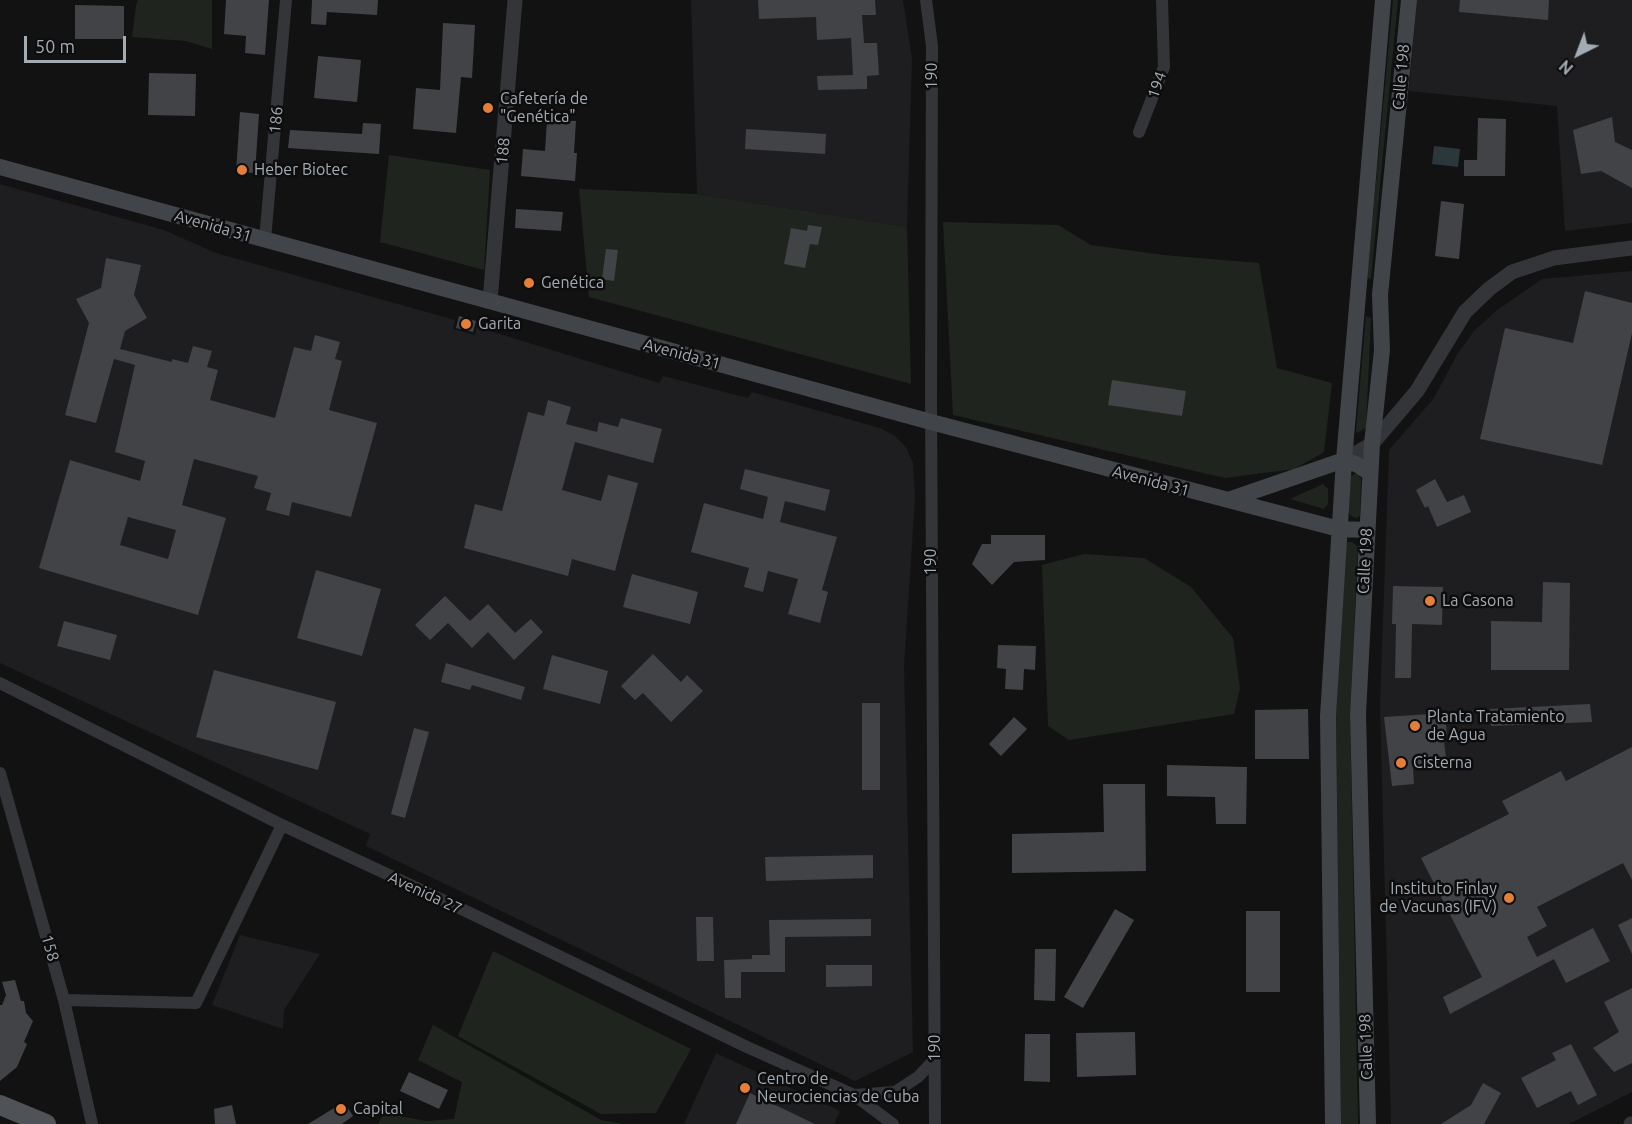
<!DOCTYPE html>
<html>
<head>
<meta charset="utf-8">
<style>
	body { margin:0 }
	#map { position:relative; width:1632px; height:1124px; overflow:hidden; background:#121213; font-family:Ubuntu,sans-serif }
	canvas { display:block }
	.north { position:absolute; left:1548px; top:24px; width:60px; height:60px; -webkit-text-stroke:4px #0d0d0e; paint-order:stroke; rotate:222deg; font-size:16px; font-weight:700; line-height:24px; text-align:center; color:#a4acb3 }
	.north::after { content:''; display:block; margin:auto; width:21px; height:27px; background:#a4acb3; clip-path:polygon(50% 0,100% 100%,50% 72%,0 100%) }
	.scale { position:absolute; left:24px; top:36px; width:102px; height:27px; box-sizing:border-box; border:3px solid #a4acb3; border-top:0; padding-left:8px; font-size:18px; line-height:21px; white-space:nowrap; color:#a4acb3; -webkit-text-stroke:4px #0d0d0e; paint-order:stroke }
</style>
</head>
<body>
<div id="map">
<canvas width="1632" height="1124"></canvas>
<div class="north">N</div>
<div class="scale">50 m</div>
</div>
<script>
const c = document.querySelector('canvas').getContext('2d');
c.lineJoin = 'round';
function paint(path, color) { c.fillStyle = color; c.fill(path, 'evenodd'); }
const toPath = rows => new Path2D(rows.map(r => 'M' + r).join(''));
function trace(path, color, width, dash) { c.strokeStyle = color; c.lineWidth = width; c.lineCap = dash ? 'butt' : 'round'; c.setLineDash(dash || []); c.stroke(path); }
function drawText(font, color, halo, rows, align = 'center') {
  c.font = font + ' Ubuntu,sans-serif'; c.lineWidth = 5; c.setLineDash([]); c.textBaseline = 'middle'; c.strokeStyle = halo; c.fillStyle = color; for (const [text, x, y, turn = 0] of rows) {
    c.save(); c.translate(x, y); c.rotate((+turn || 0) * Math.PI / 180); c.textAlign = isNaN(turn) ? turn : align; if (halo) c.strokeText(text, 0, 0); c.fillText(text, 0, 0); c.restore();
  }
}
paint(toPath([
	[691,0,903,0,912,59,907,227,697,194],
	[1417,0,1632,0,1632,223,1565,231,1557,106,1409,91],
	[0,184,164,230,216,253,455,320,453,329,475,335,477,327,659,383,663,376,748,398,752,392,880,428,894,435,906,447,913,463,915,499,904,666,913,1052,855,1081,366,846,370,834,349,824,0,663],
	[1632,271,1632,1092,1569,1124,1391,1124,1380,705,1389,450,1434,398,1458,353,1474,331,1497,310,1542,279],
	[240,935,320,954,284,1010,283,1029,212,1005],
	[716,1053,840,1111,834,1124,684,1124]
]), '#1e1e20');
paint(toPath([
	[138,0,212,0,212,49,186,41,132,37,136,6],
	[1393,0,1398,0,1371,279,1367,278],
	[389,155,490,170,484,270,380,242],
	[579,189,697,194,907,227,911,384,589,297],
	[943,222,1058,225,1091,245,1163,255,1259,263,1277,368,1332,383,1324,452,1294,469,1225,478,953,415],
	[1366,316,1371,318,1366,428,1357,433,1356,430],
	[1357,473,1361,479,1360,515,1357,518,1351,516,1348,511,1351,476],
	[1323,484,1328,489,1328,504,1324,509,1290,499],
	[1347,542,1352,542,1358,547,1350,714,1358,1124,1341,1124,1336,713,1344,548],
	[1084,554,1144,558,1191,587,1233,638,1240,688,1234,714,1069,740,1048,726,1042,565],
	[493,951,691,1049,656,1113,601,1114,458,1036],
	[433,1025,601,1120,623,1124,378,1124,384,1113,426,1121,454,1119,462,1082,418,1060]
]), '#1f251e');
paint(toPath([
	[1434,146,1460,149,1458,167,1432,164]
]), '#2c373b');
paint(toPath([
	[226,0,269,0,265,55,245,53,246,36,224,34],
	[312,0,378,0,377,15,327,12,326,25,311,24],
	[758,0,875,0,876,15,862,15,864,43,877,43,879,75,867,76,867,89,818,90,817,76,853,75,851,38,817,40,816,17,759,19],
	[1460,0,1549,0,1548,20,1459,12],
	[75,5,124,6,124,39,75,39],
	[443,23,475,25,472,78,461,77,456,133,413,129,416,88,440,90],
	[318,56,361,60,357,102,314,98],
	[149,73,196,74,195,116,148,115],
	[240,112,259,114,255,173,236,172],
	[1612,117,1615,142,1632,150,1632,188,1601,171,1581,174,1573,130],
	[1478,118,1506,119,1505,176,1464,176,1464,160,1477,160],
	[547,120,576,121,574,153,577,153,575,181,521,176,523,149,545,151],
	[363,123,381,124,379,154,288,148,290,130,362,134],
	[746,129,826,134,825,154,745,149],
	[1441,201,1464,204,1459,259,1435,256],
	[516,209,563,212,561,231,515,228],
	[808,225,822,227,818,245,810,244,805,268,784,264,791,228,807,231],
	[606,249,618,250,614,281,602,279],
	[106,258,141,265,134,295,147,318,125,331,120,349,172,362,172,359,188,363,193,346,212,351,207,367,218,370,210,400,275,418,294,347,311,351,315,335,340,342,335,359,342,361,329,410,377,423,351,517,292,502,289,516,266,510,271,493,254,488,258,476,194,459,182,505,226,518,198,615,39,568,70,460,140,481,145,461,115,452,135,365,114,359,96,423,65,415,89,323,76,299,101,288],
	[128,517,176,530,168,559,120,545],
	[1585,291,1632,303,1632,333,1602,465,1480,439,1505,328,1573,343],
	[459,316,476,321,473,332,456,328],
	[1112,380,1186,391,1182,416,1108,405],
	[548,400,571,407,566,424,597,432,599,422,618,427,621,418,662,429,653,463,575,442,562,490,601,501,608,475,638,483,615,571,572,559,568,576,464,548,475,504,502,511,528,412,544,416],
	[745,469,830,490,825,511,785,501,780,522,837,537,822,590,828,592,820,623,788,614,798,579,768,571,763,592,744,587,749,568,691,552,704,503,763,519,768,497,740,489],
	[1435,479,1447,502,1464,495,1471,512,1437,527,1428,506,1425,508,1416,490],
	[991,535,1045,535,1045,560,1014,562,992,585,972,564,982,544,991,544],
	[316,570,381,589,362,656,297,638],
	[632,574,698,592,690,624,623,607],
	[1543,582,1570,583,1569,670,1491,670,1491,621,1542,622],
	[1393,586,1443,587,1442,625,1412,624,1411,678,1395,678,1396,624,1392,624],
	[445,596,470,621,488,604,515,633,531,619,543,632,514,660,488,632,472,648,448,623,430,640,415,625],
	[64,621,117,635,110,660,57,646],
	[998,645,1036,646,1035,670,1024,669,1023,690,1005,689,1006,669,997,668],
	[653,654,681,682,687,675,703,691,671,722,643,693,635,700,621,686],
	[552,655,608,671,600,704,543,689],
	[446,663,525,687,521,700,472,685,470,690,441,682],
	[214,670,336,702,318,770,196,737],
	[862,703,880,703,880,790,862,790],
	[1590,704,1592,722,1491,726,1490,709],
	[1308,709,1309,759,1255,759,1255,710],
	[1445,713,1447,735,1443,735,1447,764,1413,768,1414,784,1392,786,1384,717],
	[1014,717,1027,729,1001,756,989,744],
	[414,728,429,732,405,818,391,814],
	[1632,747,1632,880,1623,863,1537,907,1547,926,1527,937,1537,957,1593,928,1610,961,1566,983,1554,959,1450,1014,1443,997,1482,977,1421,858,1509,814,1502,801,1561,771,1566,781],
	[1167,765,1247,767,1246,824,1216,824,1215,797,1167,796],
	[1103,784,1145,784,1146,871,1012,873,1012,834,1104,832],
	[873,855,873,878,766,881,765,857],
	[1115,909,1134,920,1083,1008,1064,997],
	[1246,911,1280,911,1280,992,1246,992],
	[696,917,713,917,714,961,697,961],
	[1632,918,1632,954,1618,925],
	[871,919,871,936,785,937,785,972,741,972,741,998,725,998,724,960,752,959,752,955,770,955,769,920],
	[1035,949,1056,949,1055,1001,1034,1000],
	[826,965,872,965,872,986,826,987],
	[15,980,21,1001,24,1001,26,1013,33,1021,24,1042,27,1044,17,1067,0,1081,0,1005,2,1005,6,995,2,982],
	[1632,988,1632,1063,1614,1072,1593,1048,1619,1032,1604,1002],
	[1135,1032,1136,1075,1077,1077,1076,1033],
	[1025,1034,1050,1034,1050,1082,1024,1081],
	[1571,1044,1597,1095,1578,1105,1571,1091,1537,1108,1521,1078,1556,1060,1552,1053],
	[409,1072,448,1090,439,1109,400,1091],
	[1483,1083,1501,1093,1484,1124,1441,1124,1471,1105],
	[750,1093,815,1124,736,1124],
	[344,1102,353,1116,342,1124,308,1124],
	[232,1105,236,1124,215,1124,214,1109]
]), '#414346');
trace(toPath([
	[926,0,932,46,931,403,935,1124],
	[1139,132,1164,67,1162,0],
	[265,240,286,0],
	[0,683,282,825,470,913,747,1047,854,1095,893,1124],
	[0,773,64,1000,92,1124],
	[64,1000,196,1003,282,825],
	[854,1095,895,1092,918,1077,935,1059]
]), '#333538', 12);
trace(toPath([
	[490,301,515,0],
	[1344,460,1372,444,1417,391,1465,312,1489,289,1512,272,1554,258,1632,248],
	[1631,1124,1632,1124]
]), '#333538', 15);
trace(toPath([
	[0,167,931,422,1339,529,1367,530],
	[1228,500,1344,460,1358,465,1370,473],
	[1333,1124,1328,716,1344,460,1383,0],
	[1368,1124,1358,714,1372,444,1382,350,1380,295,1409,0]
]), '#414448', 16);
trace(toPath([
	[0,1105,46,1124]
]), '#4f5357', 20);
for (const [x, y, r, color] of [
	[488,108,6,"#e37f3a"],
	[242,170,6,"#e37f3a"],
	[529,283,6,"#e37f3a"],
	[466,324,6,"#e37f3a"],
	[1430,601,6,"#e37f3a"],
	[1415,726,6,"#e37f3a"],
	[1401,763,6,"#e37f3a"],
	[1509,898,6,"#e37f3a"],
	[745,1088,6,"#e37f3a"],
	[341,1109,6,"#e37f3a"]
]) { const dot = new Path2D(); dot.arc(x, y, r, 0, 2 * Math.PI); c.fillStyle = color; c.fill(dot); trace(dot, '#0d0d0e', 2); }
drawText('16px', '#a4acb3', '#0d0d0e', [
	["190",932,76,-90],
	["Calle 198",1401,77,-85],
	["194",1157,85,-71],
	["186",276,120,-85],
	["188",503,151,-85],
	["Avenida 31",213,226,16],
	["Avenida 31",682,354,15],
	["Avenida 31",1151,481,15],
	["Calle 198",1365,561,-87],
	["190",931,562,-90],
	["Avenida 27",425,893,25],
	["158",50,948,74],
	["Calle 198",1366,1047,-92],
	["190",935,1048,-90]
]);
drawText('16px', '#a4acb3', '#0d0d0e', [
	["Cafetería de",500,99],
	["\"Genética\"",500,117],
	["Heber Biotec",254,170],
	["Genética",541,283],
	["Garita",478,324],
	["La Casona",1442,601],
	["Planta Tratamiento",1427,717],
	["de Agua",1427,735],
	["Cisterna",1413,763],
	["Instituto Finlay",1497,889,"right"],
	["de Vacunas (IFV)",1497,907,"right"],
	["Centro de",757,1079],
	["Neurociencias de Cuba",757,1097],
	["Capital",353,1109]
], 'left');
</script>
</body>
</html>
